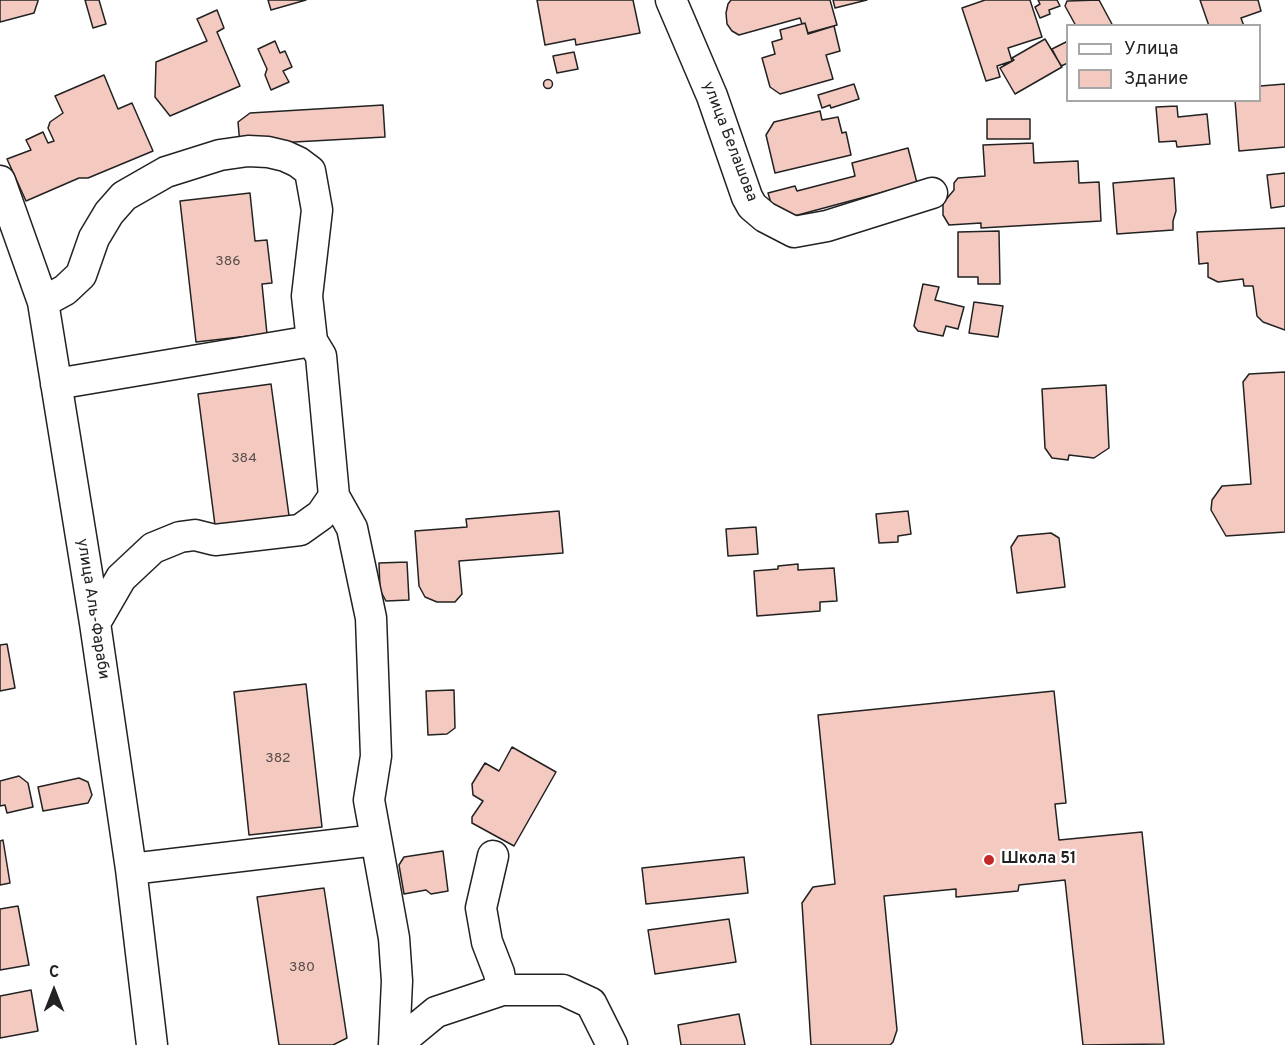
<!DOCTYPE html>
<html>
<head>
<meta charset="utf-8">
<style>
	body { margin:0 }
	#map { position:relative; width:1285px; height:1045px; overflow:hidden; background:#fff; font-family:Overpass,sans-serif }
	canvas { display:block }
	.legend { position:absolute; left:1066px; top:24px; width:195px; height:78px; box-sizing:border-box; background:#fff; border:2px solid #a7a7a7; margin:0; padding:8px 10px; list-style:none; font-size:18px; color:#222 }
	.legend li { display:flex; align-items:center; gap:12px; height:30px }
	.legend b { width:30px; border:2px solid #a7a7a7 }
	.north { position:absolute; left:24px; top:961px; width:60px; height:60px; -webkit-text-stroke:4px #fff; paint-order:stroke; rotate:0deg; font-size:16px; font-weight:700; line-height:24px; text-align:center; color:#222 }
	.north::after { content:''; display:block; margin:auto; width:21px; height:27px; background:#222; clip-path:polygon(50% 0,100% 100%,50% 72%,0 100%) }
</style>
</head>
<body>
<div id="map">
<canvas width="1285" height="1045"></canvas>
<ul class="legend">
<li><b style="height:8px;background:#fff"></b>Улица</li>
<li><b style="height:16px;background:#f3c9c0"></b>Здание</li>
</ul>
<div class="north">С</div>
</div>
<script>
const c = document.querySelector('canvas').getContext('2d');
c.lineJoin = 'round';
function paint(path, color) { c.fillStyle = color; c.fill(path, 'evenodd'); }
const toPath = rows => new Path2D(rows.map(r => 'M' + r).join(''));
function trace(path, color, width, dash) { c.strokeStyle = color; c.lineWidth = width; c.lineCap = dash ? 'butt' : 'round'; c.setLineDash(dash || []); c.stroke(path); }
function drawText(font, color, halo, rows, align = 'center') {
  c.font = font + ' Overpass,sans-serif'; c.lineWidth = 4.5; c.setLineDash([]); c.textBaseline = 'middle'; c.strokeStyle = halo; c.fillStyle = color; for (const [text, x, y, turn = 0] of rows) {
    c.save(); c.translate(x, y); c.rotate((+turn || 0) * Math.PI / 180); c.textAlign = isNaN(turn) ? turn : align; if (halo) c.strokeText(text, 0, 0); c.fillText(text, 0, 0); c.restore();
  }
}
const building = toPath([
	[0,0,38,0,38,1,34,13,0,22,0,0],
	[85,0,99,0,106,24,93,28,85,0],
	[268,0,306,0,271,10,268,0],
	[537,0,633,0,640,33,576,45,575,39,545,45,537,0],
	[731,0,830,0,837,25,808,33,805,23,802,24,800,18,739,35,732,31,727,24,726,13,728,4,731,0],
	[833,0,867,0,835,8,833,0],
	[985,0,1030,0,1042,37,1008,48,1012,61,997,66,1000,77,986,81,962,8,985,0],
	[1038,0,1057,0,1060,6,1049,10,1050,14,1040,18,1035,7,1040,4,1038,0],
	[1099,0,1113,26,1076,26,1065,6,1067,1,1099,0],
	[1200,0,1258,0,1261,11,1241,18,1244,26,1209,26,1200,0],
	[217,10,224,28,217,32,240,86,170,116,155,97,156,62,207,41,197,19,217,10],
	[805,23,808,34,834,26,840,51,826,55,833,79,780,94,770,87,762,58,775,54,772,42,782,39,780,30,805,23],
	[1045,39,1062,67,1015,94,1000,68,1014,60,1012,58,1045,39],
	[275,41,280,53,285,51,292,67,283,71,289,82,271,90,265,75,267,69,258,49,275,41],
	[1068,41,1068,63,1061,66,1052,49,1068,41],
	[574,52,578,69,557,73,553,56,574,52],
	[104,75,118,109,132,103,153,151,88,178,79,178,26,201,7,159,31,150,26,140,43,132,48,143,54,141,48,128,50,122,63,113,55,96,104,75],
	'543.5 84a4.5 4.5 0 1 1 9 0a4.5 4.5 0 1 1-9 0Z',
	[854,84,859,99,831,108,830,105,822,108,818,95,854,84],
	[1285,84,1285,147,1239,151,1235,100,1260,100,1260,86,1285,84],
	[383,105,385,137,240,145,238,122,250,113,383,105],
	[1177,106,1178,117,1207,114,1210,144,1177,147,1176,141,1159,142,1156,107,1177,106],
	[820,111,822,120,838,117,842,133,846,132,851,155,775,173,766,135,774,122,820,111],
	[987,119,1030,119,1030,139,987,139,987,119],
	[1033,143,1034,163,1078,161,1079,183,1099,182,1101,221,981,228,981,223,949,225,943,215,943,203,954,190,954,183,958,178,985,176,983,145,1033,143],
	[908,148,917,183,783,219,774,213,768,193,795,186,797,191,855,176,852,163,908,148],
	[1285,173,1285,206,1271,208,1267,175,1285,173],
	[1174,178,1176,211,1173,221,1173,230,1117,234,1113,183,1174,178],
	[250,193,255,241,267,240,272,283,262,284,267,334,196,342,180,201,250,193],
	[1285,228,1285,330,1263,322,1257,316,1253,286,1244,286,1243,279,1218,282,1208,277,1208,263,1199,264,1197,232,1285,228],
	[999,231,1000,284,978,284,978,277,958,277,958,232,999,231],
	[923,284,939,287,935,300,964,307,958,329,946,326,943,336,918,331,914,326,923,284],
	[974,302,1003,306,998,337,969,333,974,302],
	[1285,372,1285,532,1226,536,1211,510,1212,500,1222,486,1251,484,1243,382,1249,374,1285,372],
	[271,384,290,523,216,533,198,394,271,384],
	[1106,385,1109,448,1094,458,1069,455,1068,460,1052,458,1045,448,1042,389,1106,385],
	[559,511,563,553,459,561,462,594,455,602,437,602,425,597,419,586,415,531,467,527,466,519,559,511],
	[908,511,911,534,898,536,898,542,879,543,876,514,908,511],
	[756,527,758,554,728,556,726,529,756,527],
	[1051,533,1059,538,1065,587,1017,593,1011,547,1018,536,1051,533],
	[407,562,409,600,386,601,380,590,379,563,407,562],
	[798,564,798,570,834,568,837,601,820,602,820,611,757,616,754,571,778,569,778,566,798,564],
	[7,644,15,688,0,691,0,645,7,644],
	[306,684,322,827,249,835,234,692,306,684],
	[454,690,455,728,447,734,428,735,426,691,454,690],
	[1054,691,1066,803,1055,804,1059,840,1142,832,1164,1044,1083,1045,1065,880,1019,885,1018,891,956,897,956,889,884,896,897,1030,893,1042,890,1045,811,1045,802,903,813,887,835,884,818,715,1054,691],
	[512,747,556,772,514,846,472,823,472,817,483,801,473,795,472,784,485,763,499,771,512,747],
	[19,776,28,783,33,807,7,813,5,805,0,806,0,781,19,776],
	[79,778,88,782,92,795,88,803,43,811,38,787,79,778],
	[3,840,10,883,0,885,0,841,3,840],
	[443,851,448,891,431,894,426,890,404,894,399,865,404,857,443,851],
	[744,857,748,893,646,904,642,868,744,857],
	[324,888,347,1038,333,1045,279,1045,257,897,324,888],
	[18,906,29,965,0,970,0,909,18,906],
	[729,919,736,962,655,974,648,930,729,919],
	[31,990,38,1031,0,1038,0,996,31,990],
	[739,1014,745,1045,681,1045,678,1025,739,1014]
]);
paint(building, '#f3c9c0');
trace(building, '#222', 1.5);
const minor = toPath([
	[671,0,712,96,747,197,752,206,765,217,794,232,827,226,932,193],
	[0,181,43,302,95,623,131,869,152,1045],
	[43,302,65,290,81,275,94,238,109,213,124,196,166,172,220,155,248,151,268,152,285,156,298,162,310,171,317,210,307,296,312,341,321,356,334,496,352,528,371,618,376,756,369,800,394,938,397,981,394,1045],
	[56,384,312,341],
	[95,623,121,578,153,548,180,537,195,535,215,540,300,530,321,515,334,496],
	[493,856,481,908,487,942,499,973,502,990],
	[131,869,376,840],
	[396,1045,436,1012,502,990,563,990,591,1003,612,1045]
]);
trace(minor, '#222', 33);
trace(minor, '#fff', 30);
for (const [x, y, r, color] of [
	[989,860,6,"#c62828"]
]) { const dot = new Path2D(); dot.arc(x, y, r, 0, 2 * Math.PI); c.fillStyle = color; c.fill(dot); trace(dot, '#fff', 2); }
drawText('14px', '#564c4a', null, [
	["386",228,262],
	["384",244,459],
	["382",278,759],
	["380",302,968]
]);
drawText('16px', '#222', '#fff', [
	["улица Белашова",729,142,69],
	["улица Аль-Фараби",92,609,81]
]);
drawText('bold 16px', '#222', '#fff', [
	["Школа 51",1001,860]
], 'left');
</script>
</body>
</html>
